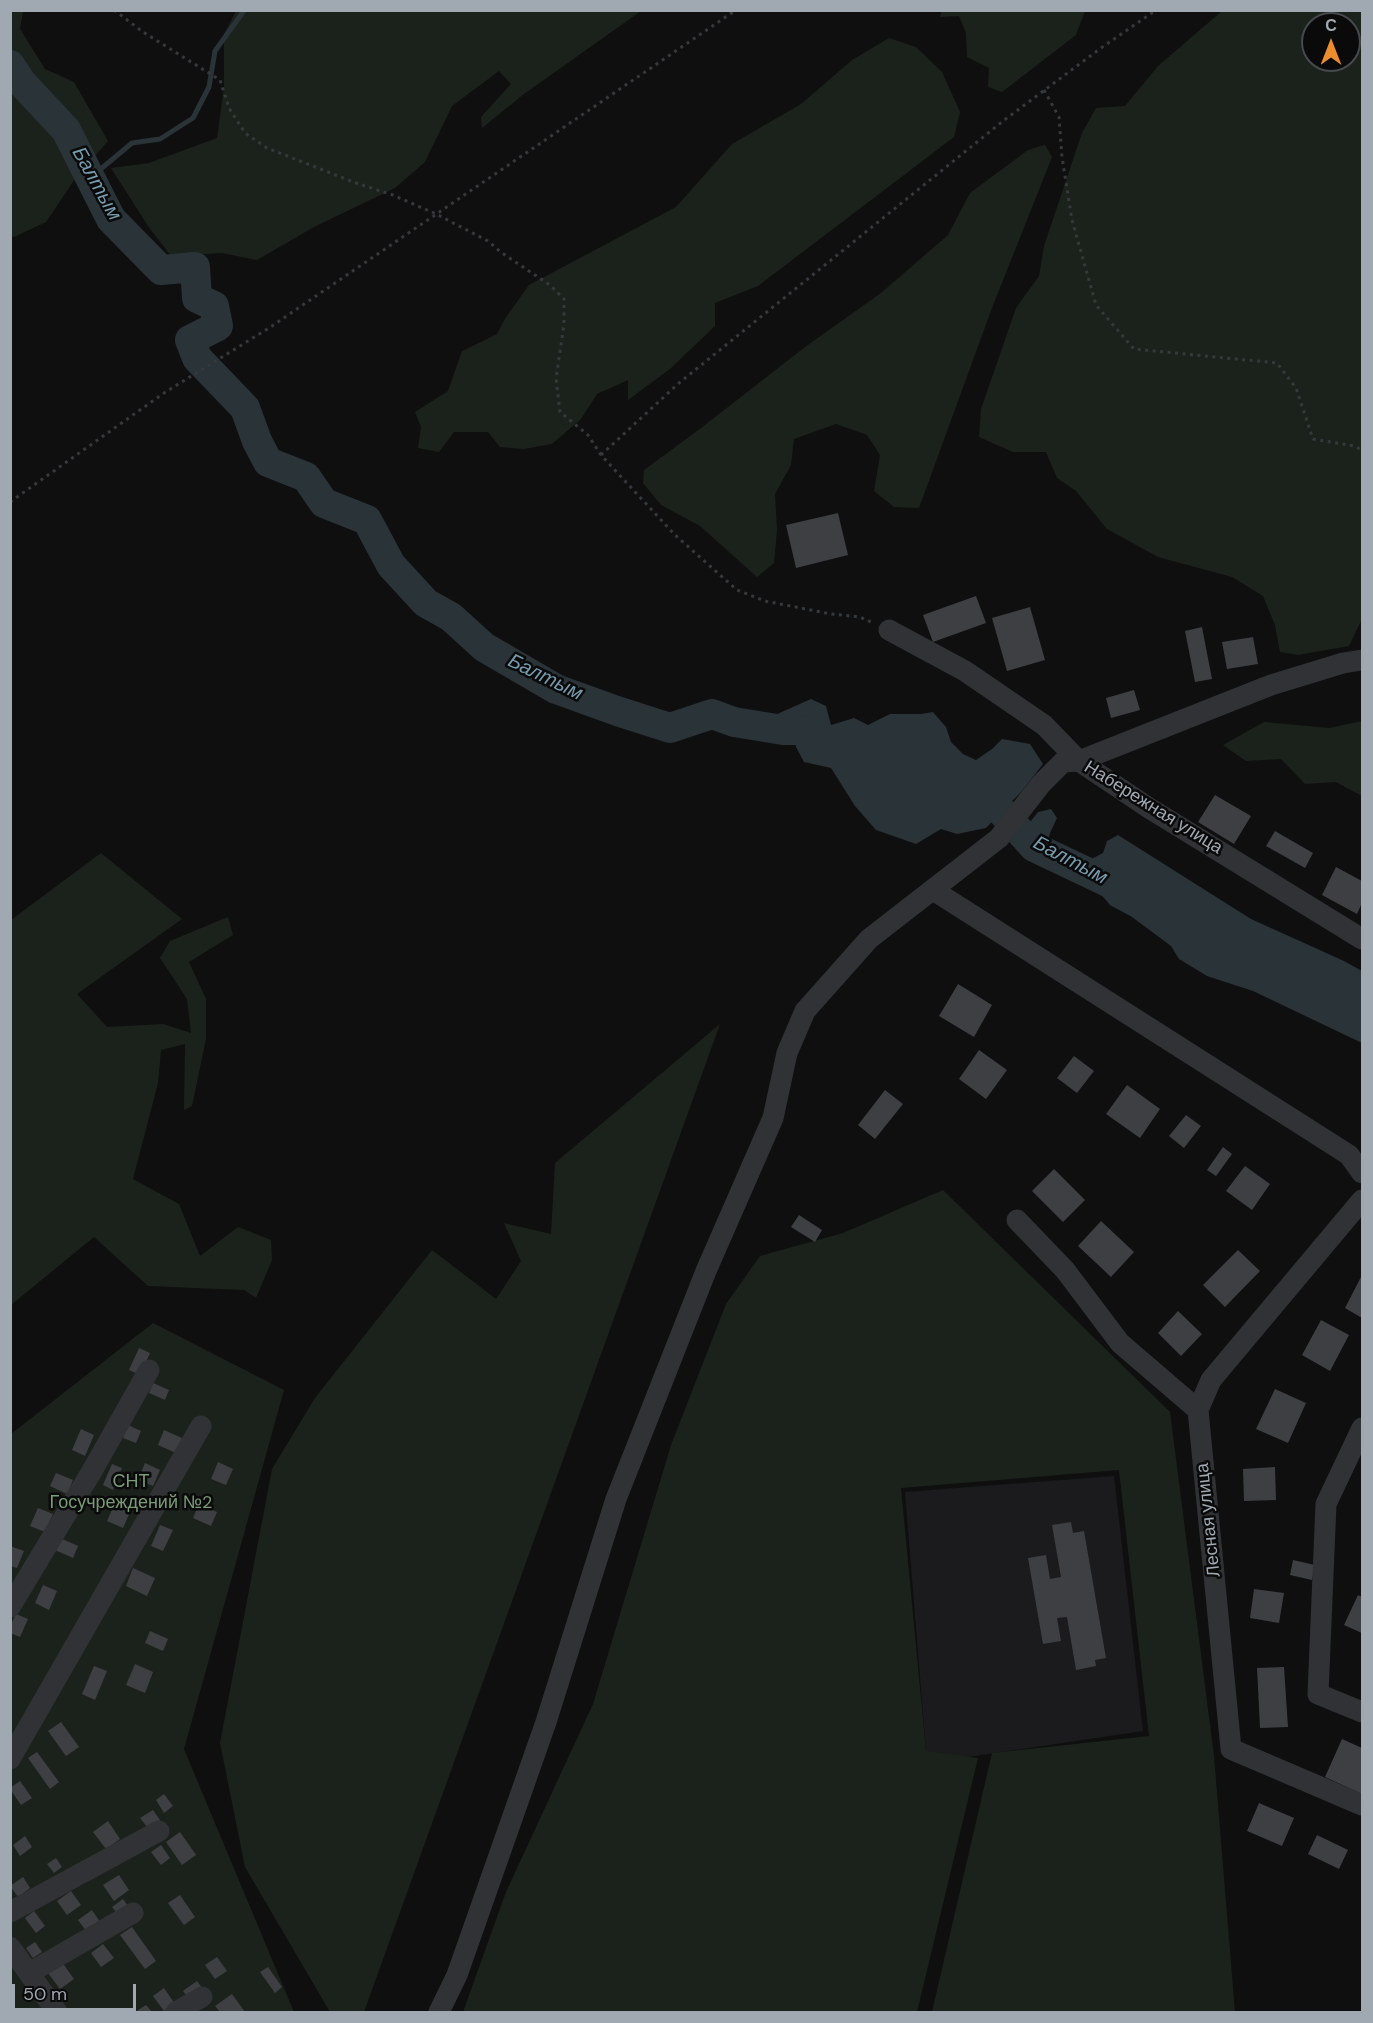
<!DOCTYPE html>
<html>
<head>
<meta charset="utf-8">
<style>
	body { margin:0 }
	#map { position:relative; width:1373px; height:2023px; overflow:hidden; background:#0f0f10; font-family:"DM Sans",sans-serif }
	canvas { display:block }
	.frame { position:absolute; inset:0; border:12px solid #a0a8b1; pointer-events:none }
	.north { position:absolute; left:1301px; top:12px; width:60px; height:60px; box-sizing:border-box; background:#0a0a0b; border:2px solid #46494d; border-radius:50%; rotate:0deg; font-size:16px; font-weight:700; line-height:24px; text-align:center; color:#a0a8b1 }
	.north::after { content:''; display:block; margin:auto; width:21px; height:27px; background:#eb8d2c; clip-path:polygon(50% 0,100% 100%,50% 72%,0 100%) }
	.scale { position:absolute; left:12px; top:1984px; width:124px; height:27px; box-sizing:border-box; border:3px solid #a0a8b1; border-top:0; padding-left:8px; font-size:18px; line-height:21px; white-space:nowrap; color:#a0a8b1; -webkit-text-stroke:4px #0a0a0b; paint-order:stroke }
</style>
</head>
<body>
<div id="map">
<canvas width="1373" height="2023"></canvas>
<div class="frame"></div>
<div class="north">С</div>
<div class="scale">50 m</div>
</div>
<script>
const c = document.querySelector('canvas').getContext('2d');
c.lineJoin = 'round';
function paint(path, color) { c.fillStyle = color; c.fill(path, 'evenodd'); }
const toPath = rows => new Path2D(rows.map(r => 'M' + r).join(''));
function trace(path, color, width, dash) { c.strokeStyle = color; c.lineWidth = width; c.lineCap = dash ? 'butt' : 'round'; c.setLineDash(dash || []); c.stroke(path); }
function drawText(font, color, halo, rows, align = 'center') {
  c.font = font + ' "DM Sans",sans-serif'; c.lineWidth = 5; c.setLineDash([]); c.textBaseline = 'middle'; c.strokeStyle = halo; c.fillStyle = color; for (const [text, x, y, turn = 0] of rows) {
    c.save(); c.translate(x, y); c.rotate((+turn || 0) * Math.PI / 180); c.textAlign = isNaN(turn) ? turn : align; if (halo) c.strokeText(text, 0, 0); c.fillText(text, 0, 0); c.restore();
  }
}
paint(toPath([
	[1114,1476,1143,1731,927,1763,905,1492]
]), '#1b1b1d');
paint(toPath([
	[11,10,23,11,20,29,45,69,74,82,108,141,75,179,46,222,14,237,10,236],
	[942,10,1085,10,1085,11,1076,35,1002,92,988,87,989,68,967,57,966,33,959,16,940,17],
	[236,11,236,10,641,11,524,94,482,128,481,117,511,84,499,71,452,106,425,162,395,188,314,227,257,260,222,253,171,256,148,226,111,168,149,163,217,138,224,87,224,34],
	[1222,11,1362,11,1362,619,1349,646,1298,655,1280,652,1275,625,1263,596,1232,577,1158,557,1107,529,1076,491,1057,478,1046,452,1013,452,979,437,981,409,1016,308,1039,276,1044,246,1082,133,1096,108,1125,106,1158,66],
	[1313,24,1349,24,1349,60,1313,60],
	[889,38,916,47,942,72,960,112,954,137,758,286,715,303,715,326,670,369,628,400,628,380,597,394,581,419,552,444,524,449,500,447,488,432,454,432,439,452,418,448,421,427,415,412,448,391,462,351,497,334,506,317,529,285,676,207,732,144,801,104,852,60],
	[1045,145,1052,157,992,308,919,508,894,507,874,491,880,455,867,435,836,424,794,439,791,465,775,494,777,530,774,563,757,577,700,526,661,505,643,483,644,470,701,428,805,347,881,293,948,235,970,193,1028,150],
	[1362,721,1362,796,1336,782,1305,784,1281,759,1246,761,1223,745,1264,722,1329,728],
	[101,853,182,919,77,994,107,1027,163,1024,191,1033,187,999,160,958,170,941,228,917,233,935,189,962,206,999,206,1039,192,1106,184,1110,185,1044,161,1050,158,1083,133,1179,179,1204,200,1256,238,1227,271,1240,272,1260,256,1298,244,1290,148,1286,94,1237,11,1305,11,920],
	[720,1024,364,2012,330,2012,245,1867,220,1743,272,1469,315,1398,432,1250,496,1299,521,1261,504,1223,551,1234,555,1163],
	[943,1190,1170,1412,1214,1756,1235,2012,932,2012,992,1753,1149,1736,1119,1470,901,1488,926,1751,978,1758,917,2012,463,2012,506,1892,593,1704,671,1445,726,1304,760,1256,843,1233],
	[153,1323,284,1390,184,1749,294,2012,11,2012,11,1434]
]), '#1b221b');
paint(toPath([
	[811,699,826,706,831,725,854,718,868,725,890,714,921,714,933,712,946,727,951,742,963,754,976,760,992,749,1002,739,1030,744,1043,764,1022,791,986,828,957,834,941,829,916,844,876,830,855,806,831,768,804,762,796,747,795,736,777,734,763,738,757,723],
	[1051,809,1057,818,1050,833,1046,849,1034,854,1021,842,1023,831,1038,812],
	[1118,835,1251,919,1344,961,1362,971,1362,1043,1253,991,1207,976,1179,959,1171,946,1132,917,1110,905,1092,884,1079,874,1082,864,1103,853,1107,841]
]), '#293338');
trace(toPath([
	[90,178,132,143,160,139,193,118,209,87,215,51,243,12]
]), '#293338', 5);
trace(toPath([
	[10,65,22,83,66,130,111,219,161,270,195,267,197,298,214,306,218,326,190,340,197,358,245,408,257,441,268,462,306,477,324,503,367,520,391,565,426,603,451,617,484,647,556,689,617,711,670,728,712,714,734,722,783,730,800,730],
	[968,788,992,801,1034,847,1116,886]
]), '#293338', 30);
paint(toPath([
	[838,513,848,555,796,568,786,525],
	[976,596,986,623,933,642,923,615],
	[1030,607,1045,660,1007,671,992,618],
	[1202,627,1212,679,1195,682,1185,631],
	[1253,637,1258,664,1227,669,1222,642],
	[1134,690,1140,710,1111,718,1106,698],
	[1215,795,1251,816,1234,844,1198,822],
	[1275,831,1313,853,1305,868,1266,846],
	[1336,867,1362,881,1362,903,1357,914,1322,895],
	[958,984,992,1005,974,1037,939,1016],
	[979,1050,1007,1070,986,1099,959,1079],
	[1074,1056,1094,1071,1077,1093,1057,1078],
	[1127,1085,1160,1109,1140,1138,1106,1114],
	[885,1090,903,1104,875,1139,858,1125],
	[1186,1115,1201,1126,1184,1148,1169,1136],
	[1223,1147,1232,1154,1216,1176,1207,1170],
	[1245,1166,1270,1184,1252,1210,1226,1191],
	[1054,1169,1085,1200,1063,1222,1032,1191],
	[799,1215,822,1230,815,1242,791,1227],
	[1101,1221,1134,1252,1111,1277,1078,1246],
	[1238,1250,1260,1271,1225,1307,1203,1285],
	[1362,1275,1362,1318,1345,1308],
	[1178,1311,1202,1334,1181,1356,1158,1333],
	[1321,1320,1349,1335,1330,1371,1302,1355],
	[139,1348,150,1353,140,1375,129,1370],
	[153,1383,169,1390,165,1400,149,1393],
	[1275,1389,1306,1403,1288,1443,1256,1429],
	[128,1425,141,1431,136,1443,123,1438],
	[81,1429,94,1435,85,1456,72,1450],
	[164,1430,182,1438,176,1453,158,1445],
	[218,1462,233,1469,226,1485,211,1479],
	[145,1463,160,1470,153,1486,138,1480],
	[112,1464,122,1468,113,1490,103,1485],
	[1275,1467,1276,1500,1244,1501,1243,1469],
	[56,1473,73,1480,67,1494,50,1486],
	[118,1496,134,1503,123,1528,107,1521],
	[199,1504,217,1512,211,1526,193,1518],
	[38,1508,53,1514,45,1532,30,1526],
	[1071,1522,1073,1533,1084,1531,1106,1658,1095,1660,1096,1666,1076,1670,1067,1617,1057,1618,1061,1641,1043,1644,1028,1558,1046,1555,1050,1579,1061,1577,1052,1525],
	[160,1525,173,1530,163,1551,151,1546],
	[60,1538,78,1546,73,1558,55,1550],
	[10,1546,24,1551,17,1568,10,1566],
	[1293,1560,1315,1565,1312,1580,1290,1575],
	[133,1568,155,1578,147,1596,126,1586],
	[43,1585,57,1591,49,1610,35,1603],
	[1254,1589,1284,1593,1279,1623,1250,1618],
	[1358,1595,1362,1597,1362,1633,1344,1625],
	[16,1614,28,1619,20,1637,10,1633,10,1626],
	[150,1631,168,1639,163,1651,145,1643],
	[135,1664,153,1672,145,1693,126,1685],
	[94,1666,107,1671,95,1700,82,1694],
	[1284,1667,1288,1727,1260,1728,1257,1668],
	[61,1722,79,1747,66,1756,48,1731],
	[1342,1739,1362,1748,1362,1794,1325,1777],
	[37,1752,59,1782,50,1789,28,1758],
	[20,1781,32,1798,21,1805,10,1789,10,1788],
	[164,1794,173,1806,164,1813,156,1800],
	[1259,1803,1294,1818,1282,1846,1247,1831],
	[153,1810,160,1820,148,1828,140,1818],
	[108,1821,120,1839,106,1849,93,1832],
	[180,1832,196,1855,182,1865,166,1842],
	[1317,1835,1348,1850,1339,1869,1308,1854],
	[25,1836,32,1847,20,1856,13,1845],
	[161,1845,170,1858,161,1865,151,1852],
	[56,1858,62,1867,54,1873,47,1864],
	[119,1875,129,1890,114,1901,103,1885],
	[23,1877,30,1888,18,1897,10,1886],
	[71,1891,81,1905,67,1915,57,1901],
	[180,1895,195,1917,184,1925,168,1903],
	[123,1899,130,1909,119,1916,112,1907],
	[92,1910,100,1922,87,1932,78,1920],
	[34,1911,45,1926,36,1933,25,1918],
	[132,1927,156,1961,145,1969,120,1935],
	[35,1942,42,1952,33,1958,26,1948],
	[103,1944,114,1958,101,1967,91,1953],
	[217,1957,227,1971,215,1979,205,1965],
	[59,1958,74,1979,60,1989,45,1969],
	[268,1967,282,1987,275,1993,260,1972],
	[197,1981,205,1992,191,2002,183,1991],
	[164,1988,175,2004,164,2011,153,1996],
	[232,1994,245,2012,220,2012,215,2006],
	[146,2005,152,2012,135,2012]
]), '#3e3f43');
trace(toPath([
	[114,10,143,32,220,80,229,108,245,133,267,148,356,183,393,195,436,214,488,241,502,253,550,285,564,299,564,324,556,379,560,412,588,435,601,455,675,535,737,590,765,601,831,614,860,617,873,623],
	[1044,90,1059,117,1062,157,1072,220,1096,305,1134,349,1277,363,1296,388,1313,439,1354,446,1362,450],
	[601,455,679,383,1003,121,1101,48,1156,10],
	[10,502,164,393,269,328,736,10]
]), '#36393c', 3, [3, 4.5]);
trace(toPath([
	[889,630,965,671,1044,725,1079,761,1149,808,1362,939],
	[933,890,1349,1155,1362,1173],
	[1017,1220,1065,1270,1120,1343,1198,1410,1231,1749,1362,1805],
	[1198,1410,1211,1380,1362,1200],
	[1362,1428,1326,1504,1318,1694,1362,1712],
	[10,1607,92,1471,149,1370],
	[10,1759,201,1426],
	[10,1912,159,1831],
	[10,1947,57,2012],
	[29,1973,133,1913],
	[176,2012,202,1997],
	[439,2012,457,1975,546,1722,616,1499,706,1271,773,1118,787,1053,805,1011,869,939,999,838,1041,784,1063,762,1079,761,1271,685,1343,663,1362,660]
]), '#303235', 21);
drawText('18px', '#a0a8b1', '#0a0a0b', [
	["Набережная улица",1153,808,32],
	["Лесная улица",1209,1520,-96]
]);
drawText('18px', '#7b9b77', '#0a0a0b', [
	["СНТ",131,1482],
	["Госучреждений №2",131,1503]
]);
drawText('italic 20px', '#779bac', '#0a0a0b', [
	["Балтым",96,184,61],
	["Балтым",545,678,26],
	["Балтым",1070,861,28]
]);
</script>
</body>
</html>
